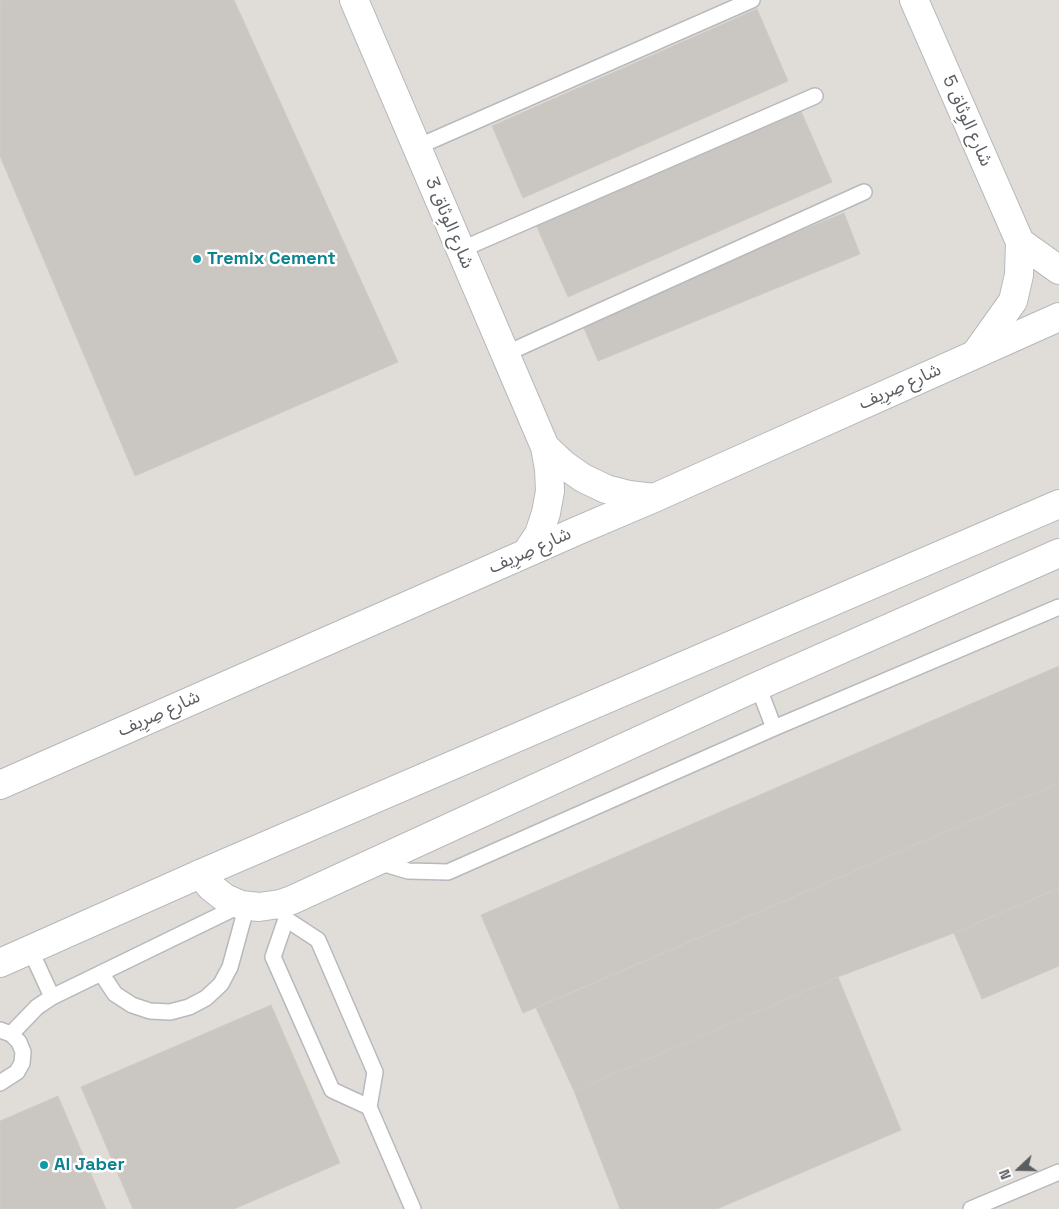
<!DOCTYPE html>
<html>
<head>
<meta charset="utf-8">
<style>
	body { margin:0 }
	#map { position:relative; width:1059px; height:1209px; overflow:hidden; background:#eceae1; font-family:"Space Grotesk",sans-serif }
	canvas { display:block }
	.north { position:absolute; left:994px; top:1144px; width:50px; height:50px; -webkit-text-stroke:4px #fff; paint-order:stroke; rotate:249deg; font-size:14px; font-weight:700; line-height:20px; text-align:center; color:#5a5e62 }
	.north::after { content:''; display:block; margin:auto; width:18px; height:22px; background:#5a5e62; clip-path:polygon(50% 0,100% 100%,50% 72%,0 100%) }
</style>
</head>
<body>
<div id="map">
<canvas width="1059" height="1209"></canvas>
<div class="north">N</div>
</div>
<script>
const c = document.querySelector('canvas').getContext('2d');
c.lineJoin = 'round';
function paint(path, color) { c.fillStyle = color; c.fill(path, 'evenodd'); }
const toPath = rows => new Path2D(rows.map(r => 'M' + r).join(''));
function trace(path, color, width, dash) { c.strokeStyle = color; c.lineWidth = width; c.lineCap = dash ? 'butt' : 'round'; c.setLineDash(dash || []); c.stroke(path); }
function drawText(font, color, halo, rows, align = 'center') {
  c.font = font + ' "Space Grotesk","Noto Sans Arabic",sans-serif'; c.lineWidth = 5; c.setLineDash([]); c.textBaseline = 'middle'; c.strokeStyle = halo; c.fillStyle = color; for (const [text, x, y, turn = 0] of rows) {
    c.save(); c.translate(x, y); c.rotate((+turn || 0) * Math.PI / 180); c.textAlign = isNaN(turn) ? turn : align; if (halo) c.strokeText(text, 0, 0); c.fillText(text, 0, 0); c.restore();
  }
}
paint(toPath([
	[0,0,1059,0,1059,1209,0,1209]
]), '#e0ddd9');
const building = toPath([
	[0,0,234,0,398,362,135,476,0,156,0,0],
	[757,9,788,81,523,198,492,126,757,9],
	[800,109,832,182,568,297,536,225,800,109],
	[844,213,860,254,598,361,581,321,844,213],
	[1059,666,1059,783,523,1013,481,915,1059,666],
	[1059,783,1059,888,954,933,838,977,574,1091,536,1008,1059,783],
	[1059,888,1059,966,982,999,954,933,1059,888],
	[838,977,901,1130,717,1209,620,1209,574,1091,838,977],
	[271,1005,340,1163,234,1209,133,1209,81,1087,271,1005],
	[58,1096,106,1209,0,1209,0,1121,58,1096]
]);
paint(building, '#cac6c1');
trace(building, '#d1cbc0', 1);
const lane = toPath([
	[417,147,752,0],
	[460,250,815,96],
	[505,354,864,192],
	[758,686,774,728],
	[378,862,408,871,448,872,774,728,1059,607],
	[280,904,286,919,318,940,375,1072,369,1107,413,1209],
	[286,919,273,957,332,1090,369,1107],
	[30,949,52,997],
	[101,973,115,994,132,1005,150,1011,170,1012,189,1007,206,998,221,984,230,967,247,905],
	[0,1030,11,1034,19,1042,23,1052,22,1063,17,1072,0,1083],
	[11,1034,37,1007,52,997,241,905],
	[971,1209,1059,1172]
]);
const street = toPath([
	[354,0,545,447,549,469,550,491,546,513,539,534,527,552],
	[914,0,1020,242,1019,275,1013,301,976,353],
	[1020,242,1059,270],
	[545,447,563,464,583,478,606,489,629,495,654,498],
	[200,874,211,887,225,898,241,905,259,907,280,904,292,900,758,686,1059,553]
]);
const secondary = toPath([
	[0,785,579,530,654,498,1059,317],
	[0,963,200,874,1059,504]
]);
trace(lane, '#b7b9be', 18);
trace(street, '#b7b9be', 30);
trace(secondary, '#b5b8be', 30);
trace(lane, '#fff', 15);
trace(street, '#fff', 28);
trace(secondary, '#fff', 28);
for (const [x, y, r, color] of [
	[197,259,5,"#0f9aa8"],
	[44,1165,5,"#0f9aa8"]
]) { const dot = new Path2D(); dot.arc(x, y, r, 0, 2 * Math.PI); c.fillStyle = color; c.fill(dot); trace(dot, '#fff', 2); }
drawText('18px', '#5a5e62', '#fff', [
	["شارع الوِثاق 5",967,121,66],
	["شارع الوِثاق 3",449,223,67],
	["شارع صِرِيف",900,387,-24],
	["شارع صِرِيف",530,551,-24],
	["شارع صِرِيف",159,714,-24]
]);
drawText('bold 18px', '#0d838f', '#fff', [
	["Tremix Cement",207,259],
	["Al Jaber",54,1165]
], 'left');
</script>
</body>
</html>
